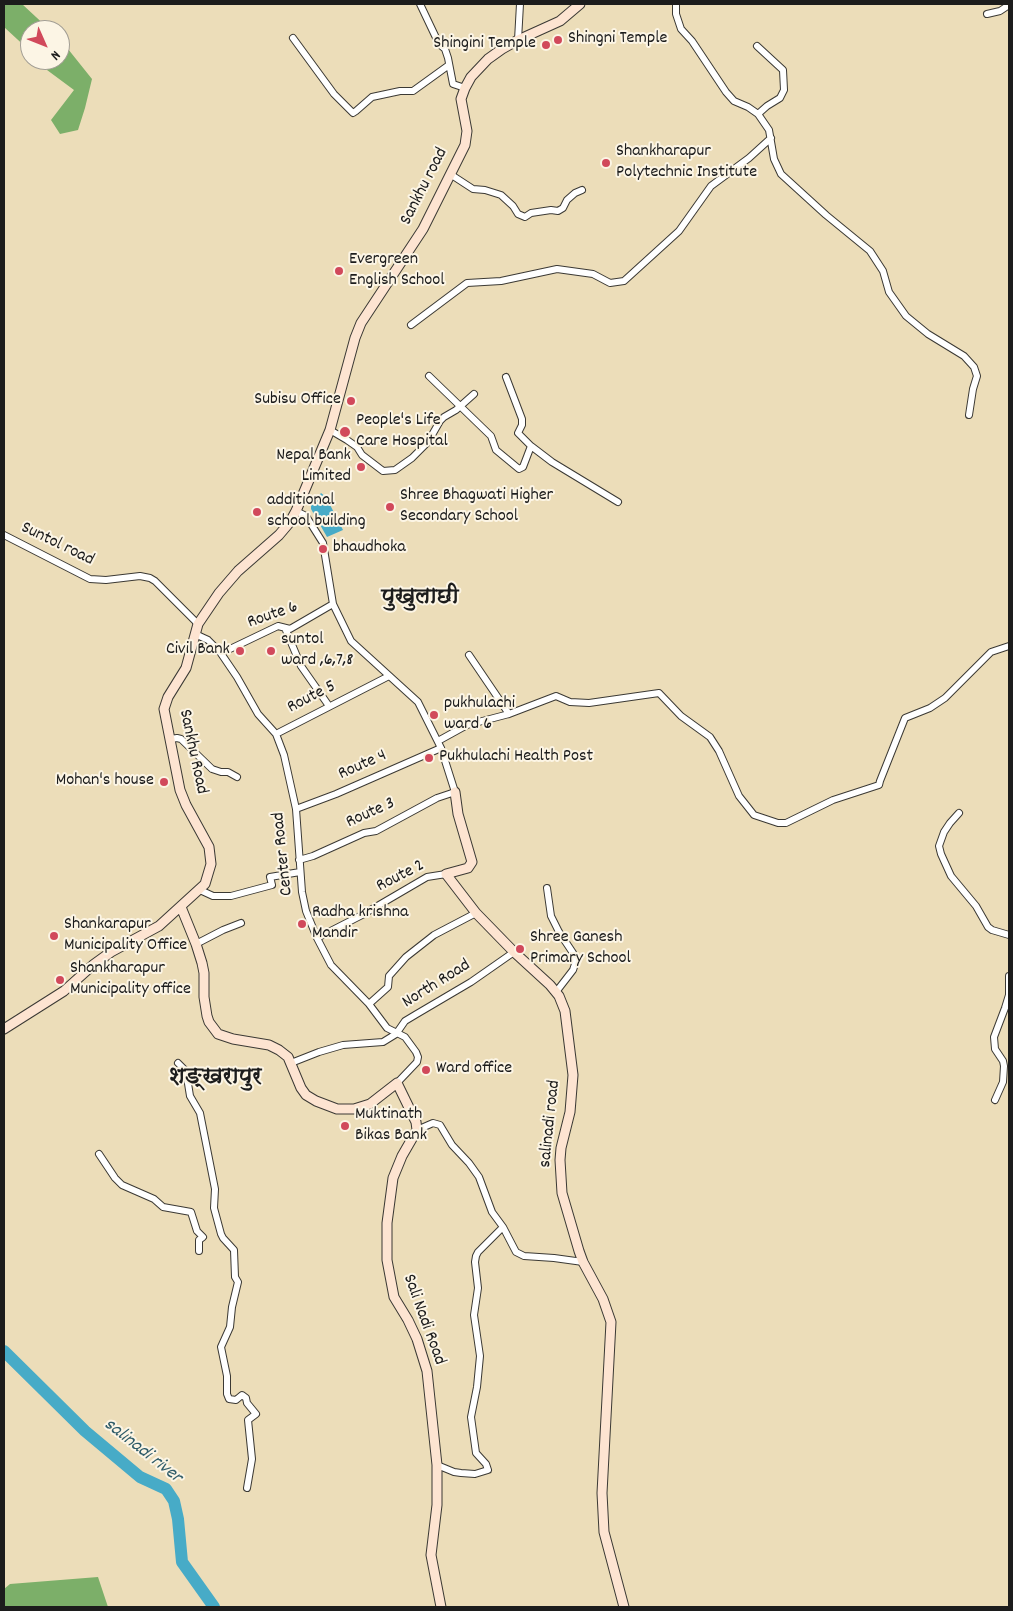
<!DOCTYPE html>
<html>
<head>
<meta charset="utf-8">
<style>
	body { margin:0 }
	#map { position:relative; width:1013px; height:1611px; overflow:hidden; background:#ecddb9; font-family:Dekko,sans-serif }
	canvas { display:block }
	.frame { position:absolute; inset:0; border:5px solid #1c1c1c; pointer-events:none }
	.north { position:absolute; left:20px; top:20px; width:50px; height:50px; box-sizing:border-box; background:#fcf5e5; border:1px solid #a29e95; border-radius:50%; rotate:134deg; font-size:14px; font-weight:700; line-height:20px; text-align:center; color:#1c1c1c }
	.north::after { content:''; display:block; margin:auto; width:18px; height:22px; background:#d1495b; clip-path:polygon(50% 0,100% 100%,50% 72%,0 100%) }
</style>
</head>
<body>
<div id="map">
<canvas width="1013" height="1611"></canvas>
<div class="frame"></div>
<div class="north">N</div>
</div>
<script>
const c = document.querySelector('canvas').getContext('2d');
c.lineJoin = 'round';
function paint(path, color) { c.fillStyle = color; c.fill(path, 'evenodd'); }
const toPath = rows => new Path2D(rows.map(r => 'M' + r).join(''));
function trace(path, color, width, dash) { c.strokeStyle = color; c.lineWidth = width; c.lineCap = dash ? 'butt' : 'round'; c.setLineDash(dash || []); c.stroke(path); }
function drawText(font, color, halo, rows, align = 'center') {
  c.font = font + ' Dekko,"Playpen Sans Deva",sans-serif'; c.lineWidth = 4; c.setLineDash([]); c.textBaseline = 'middle'; c.strokeStyle = halo; c.fillStyle = color; for (const [text, x, y, turn = 0] of rows) {
    c.save(); c.translate(x, y); c.rotate((+turn || 0) * Math.PI / 180); c.textAlign = isNaN(turn) ? turn : align; if (halo) c.strokeText(text, 0, 0); c.fillText(text, 0, 0); c.restore();
  }
}
paint(toPath([
	[4,4,22,4,50,30,30,30,30,51,4,27],
	[60,39,92,79,85,108,78,130,60,134,51,120,74,90,47,70,38,60,60,60],
	[98,1577,108,1607,4,1607,4,1589,10,1584]
]), '#7caf69');
paint(toPath([
	[321,493,326,497,343,530,327,537,311,509,311,505]
]), '#47abc7');
trace(toPath([
	[4,1351,85,1431,140,1477,166,1489,174,1501,178,1519,182,1562,214,1607]
]), '#47abc7', 12);
const street = toPath([
	[420,4,439,44,445,49,448,58,453,84,465,88],
	[676,4,676,14,681,29,692,41,726,92,734,101,748,107,758,114,769,130,774,159,781,174,826,215,870,251,883,271,889,292,906,316,928,334,964,356,974,367,977,376,973,389,969,415],
	[987,14,1000,11,1009,5],
	[293,38,334,94,353,113,356,111,372,97,400,91,413,91,449,65],
	[518,40,520,4],
	[757,46,783,70,784,90,780,98,767,106,758,114],
	[450,174,473,189,485,190,501,195,513,206,518,214,525,217,531,213,551,210,558,211,563,208,567,200,575,193,582,190],
	[411,325,467,283,501,281,557,269,593,274,610,283,624,281,679,231,711,186,749,158,771,138],
	[429,376,491,436,496,450,519,469,523,467,531,446,518,433,522,425,522,419,506,377],
	[330,430,347,440,357,447,362,455,383,471,395,470,412,458,428,442,440,421,444,417,456,410,474,394],
	[531,446,552,462,618,502],
	[296,511,306,516,323,543,333,604,351,641,418,702,441,748,455,792,437,798,376,831,364,833,313,856,299,860],
	[4,535,90,579,106,580,140,576,150,578,155,581,198,624],
	[285,628,301,666,329,706],
	[195,634,208,640,220,652,237,677,258,714,276,734,284,755,296,809,302,892,306,911,317,938,331,965,369,1004,387,1028,405,1037,416,1052,418,1057,417,1062,397,1083],
	[220,652,230,649,278,626,290,629,333,604],
	[469,655,509,714],
	[276,734,389,676],
	[171,739,177,738,181,739,212,769,221,772,228,772,237,777],
	[438,741,467,725,509,714,556,696,570,702,589,703,659,693,681,716,710,737,719,751,739,796,754,815,778,823,786,823,833,800,879,785,880,781,905,718,930,708,945,698,991,652,1009,646],
	[296,809,336,794,441,748],
	[959,813,950,823,944,832,939,846,941,854,951,876,976,906,988,927,992,930,1009,935],
	[547,888,551,916,559,932,573,953,576,961,573,970,556,992],
	[200,890,213,896,231,896,272,885,270,877,300,872],
	[317,938,362,915,427,877,446,874],
	[196,944,223,930,241,923],
	[369,1004,388,987,389,976,406,957,434,935,476,913],
	[178,1063,186,1071,190,1096,200,1113,215,1189,214,1208,221,1234,223,1238,234,1250,235,1277,238,1282,232,1307,230,1327,221,1347,227,1376,227,1394,229,1399,236,1400,242,1395,246,1398,247,1403,256,1414,248,1420,252,1459,247,1488],
	[291,1063,319,1052,343,1045,383,1042,396,1034,405,1021,415,1015,471,982,514,952],
	[995,1100,1003,1082,1004,1066,1003,1061,995,1049,994,1037,1005,1008,1009,995,1009,976],
	[417,1130,433,1123,440,1125,452,1145,469,1163,479,1177,492,1212,503,1227,516,1252,524,1256,554,1258,583,1262],
	[99,1154,115,1178,122,1185,154,1199,163,1207,191,1212,197,1231,203,1237,199,1240,199,1251],
	[437,1465,454,1472,461,1473,475,1474,488,1470,486,1464,476,1453,471,1417,477,1387,480,1356,474,1315,478,1288,475,1262,476,1256,478,1252,503,1227]
]);
const secondary = toPath([
	[455,792,458,814,472,862,468,868,446,874,476,913,514,952,550,985,559,996,565,1011,573,1075,570,1112,561,1148,560,1160,562,1193,579,1251,583,1262,603,1299,611,1322,602,1493,604,1532,624,1607],
	[181,907,196,944,202,963,204,973,204,997,207,1016,209,1022,218,1034,233,1039,269,1045,279,1050,288,1057,301,1088,306,1095,316,1101,337,1109,354,1109,370,1104,397,1083,416,1122,417,1130,402,1156,393,1178,387,1223,387,1260,394,1297,408,1320,417,1339,427,1371,437,1465,437,1505,431,1555,441,1607],
	[4,1029,64,991,93,965,111,952,159,926,205,884,211,864,209,847,186,805,180,790,164,709,168,697,186,668,198,624,219,593,238,571,279,535,290,522,296,511,330,430,355,338,361,323,423,229,465,145,467,131,461,99,465,88,471,77,488,59,502,49,518,40,560,21,580,4]
]);
trace(street, '#3b3934', 8);
trace(secondary, '#3b3934', 11);
trace(street, '#fff', 6);
trace(secondary, '#fde4d1', 9);
for (const [x, y, r, color] of [
	[558,40,5,"#d1495b"],
	[546,45,5,"#d1495b"],
	[606,163,5,"#d1495b"],
	[339,271,5,"#d1495b"],
	[351,401,5,"#d1495b"],
	[345,432,6,"#d1495b"],
	[361,467,5,"#d1495b"],
	[390,507,5,"#d1495b"],
	[257,512,5,"#d1495b"],
	[323,549,5,"#d1495b"],
	[240,651,5,"#d1495b"],
	[271,651,5,"#d1495b"],
	[434,715,5,"#d1495b"],
	[429,758,5,"#d1495b"],
	[164,782,5,"#d1495b"],
	[302,924,5,"#d1495b"],
	[54,936,5,"#d1495b"],
	[520,949,5,"#d1495b"],
	[60,980,5,"#d1495b"],
	[426,1070,5,"#d1495b"],
	[345,1126,5,"#d1495b"]
]) { const dot = new Path2D(); dot.arc(x, y, r, 0, 2 * Math.PI); c.fillStyle = color; c.fill(dot); trace(dot, '#fcf5e5', 2); }
drawText('18px', '#1c1c1c', '#fcf5e5', [
	["Shingni Temple",568,40],
	["Shingini Temple",536,45,"right"],
	["Shankharapur",616,153],
	["Polytechnic Institute",616,174],
	["Evergreen",349,261],
	["English School",349,282],
	["Subisu Office",341,401,"right"],
	["People's Life",356,422],
	["Care Hospital",356,443],
	["Nepal Bank",351,457,"right"],
	["Limited",351,478,"right"],
	["Shree Bhagwati Higher",400,497],
	["Secondary School",400,518],
	["additional",267,502],
	["school building",267,523],
	["bhaudhoka",333,549],
	["suntol",281,641],
	["ward ,6,7,8",281,662],
	["Civil Bank",230,651,"right"],
	["pukhulachi",444,705],
	["ward 6",444,726],
	["Pukhulachi Health Post",439,758],
	["Mohan's house",154,782,"right"],
	["Radha krishna",312,914],
	["Mandir",312,935],
	["Shankarapur",64,926],
	["Municipality Office",64,947],
	["Shree Ganesh",530,939],
	["Primary School",530,960],
	["Shankharapur",70,970],
	["Municipality office",70,991],
	["Ward office",436,1070],
	["Muktinath",355,1116],
	["Bikas Bank",355,1137]
], 'left');
drawText('18px', '#1c1c1c', '#fcf5e5', [
	["Sankhu road",425,187,-63],
	["Suntol road",57,545,26],
	["Route 6",273,616,-19],
	["Route 5",312,698,-27],
	["Sankhu Road",192,752,78],
	["Route 4",363,766,-24],
	["Route 3",371,814,-24],
	["Center Road",284,854,-96],
	["Route 2",401,877,-27],
	["North Road",437,985,-32],
	["salinadi road",551,1124,-84],
	["Sali Nadi Road",423,1320,70]
]);
drawText('italic 19px', '#2f5c69', '#fcf5e5', [
	["salinadi river",142,1452,38]
]);
drawText('bold 22px', '#1c1c1c', '#fcf5e5', [
	["पुखुलाछी",420,599],
	["शङ्खरापुर",215,1079]
]);
</script>
</body>
</html>
